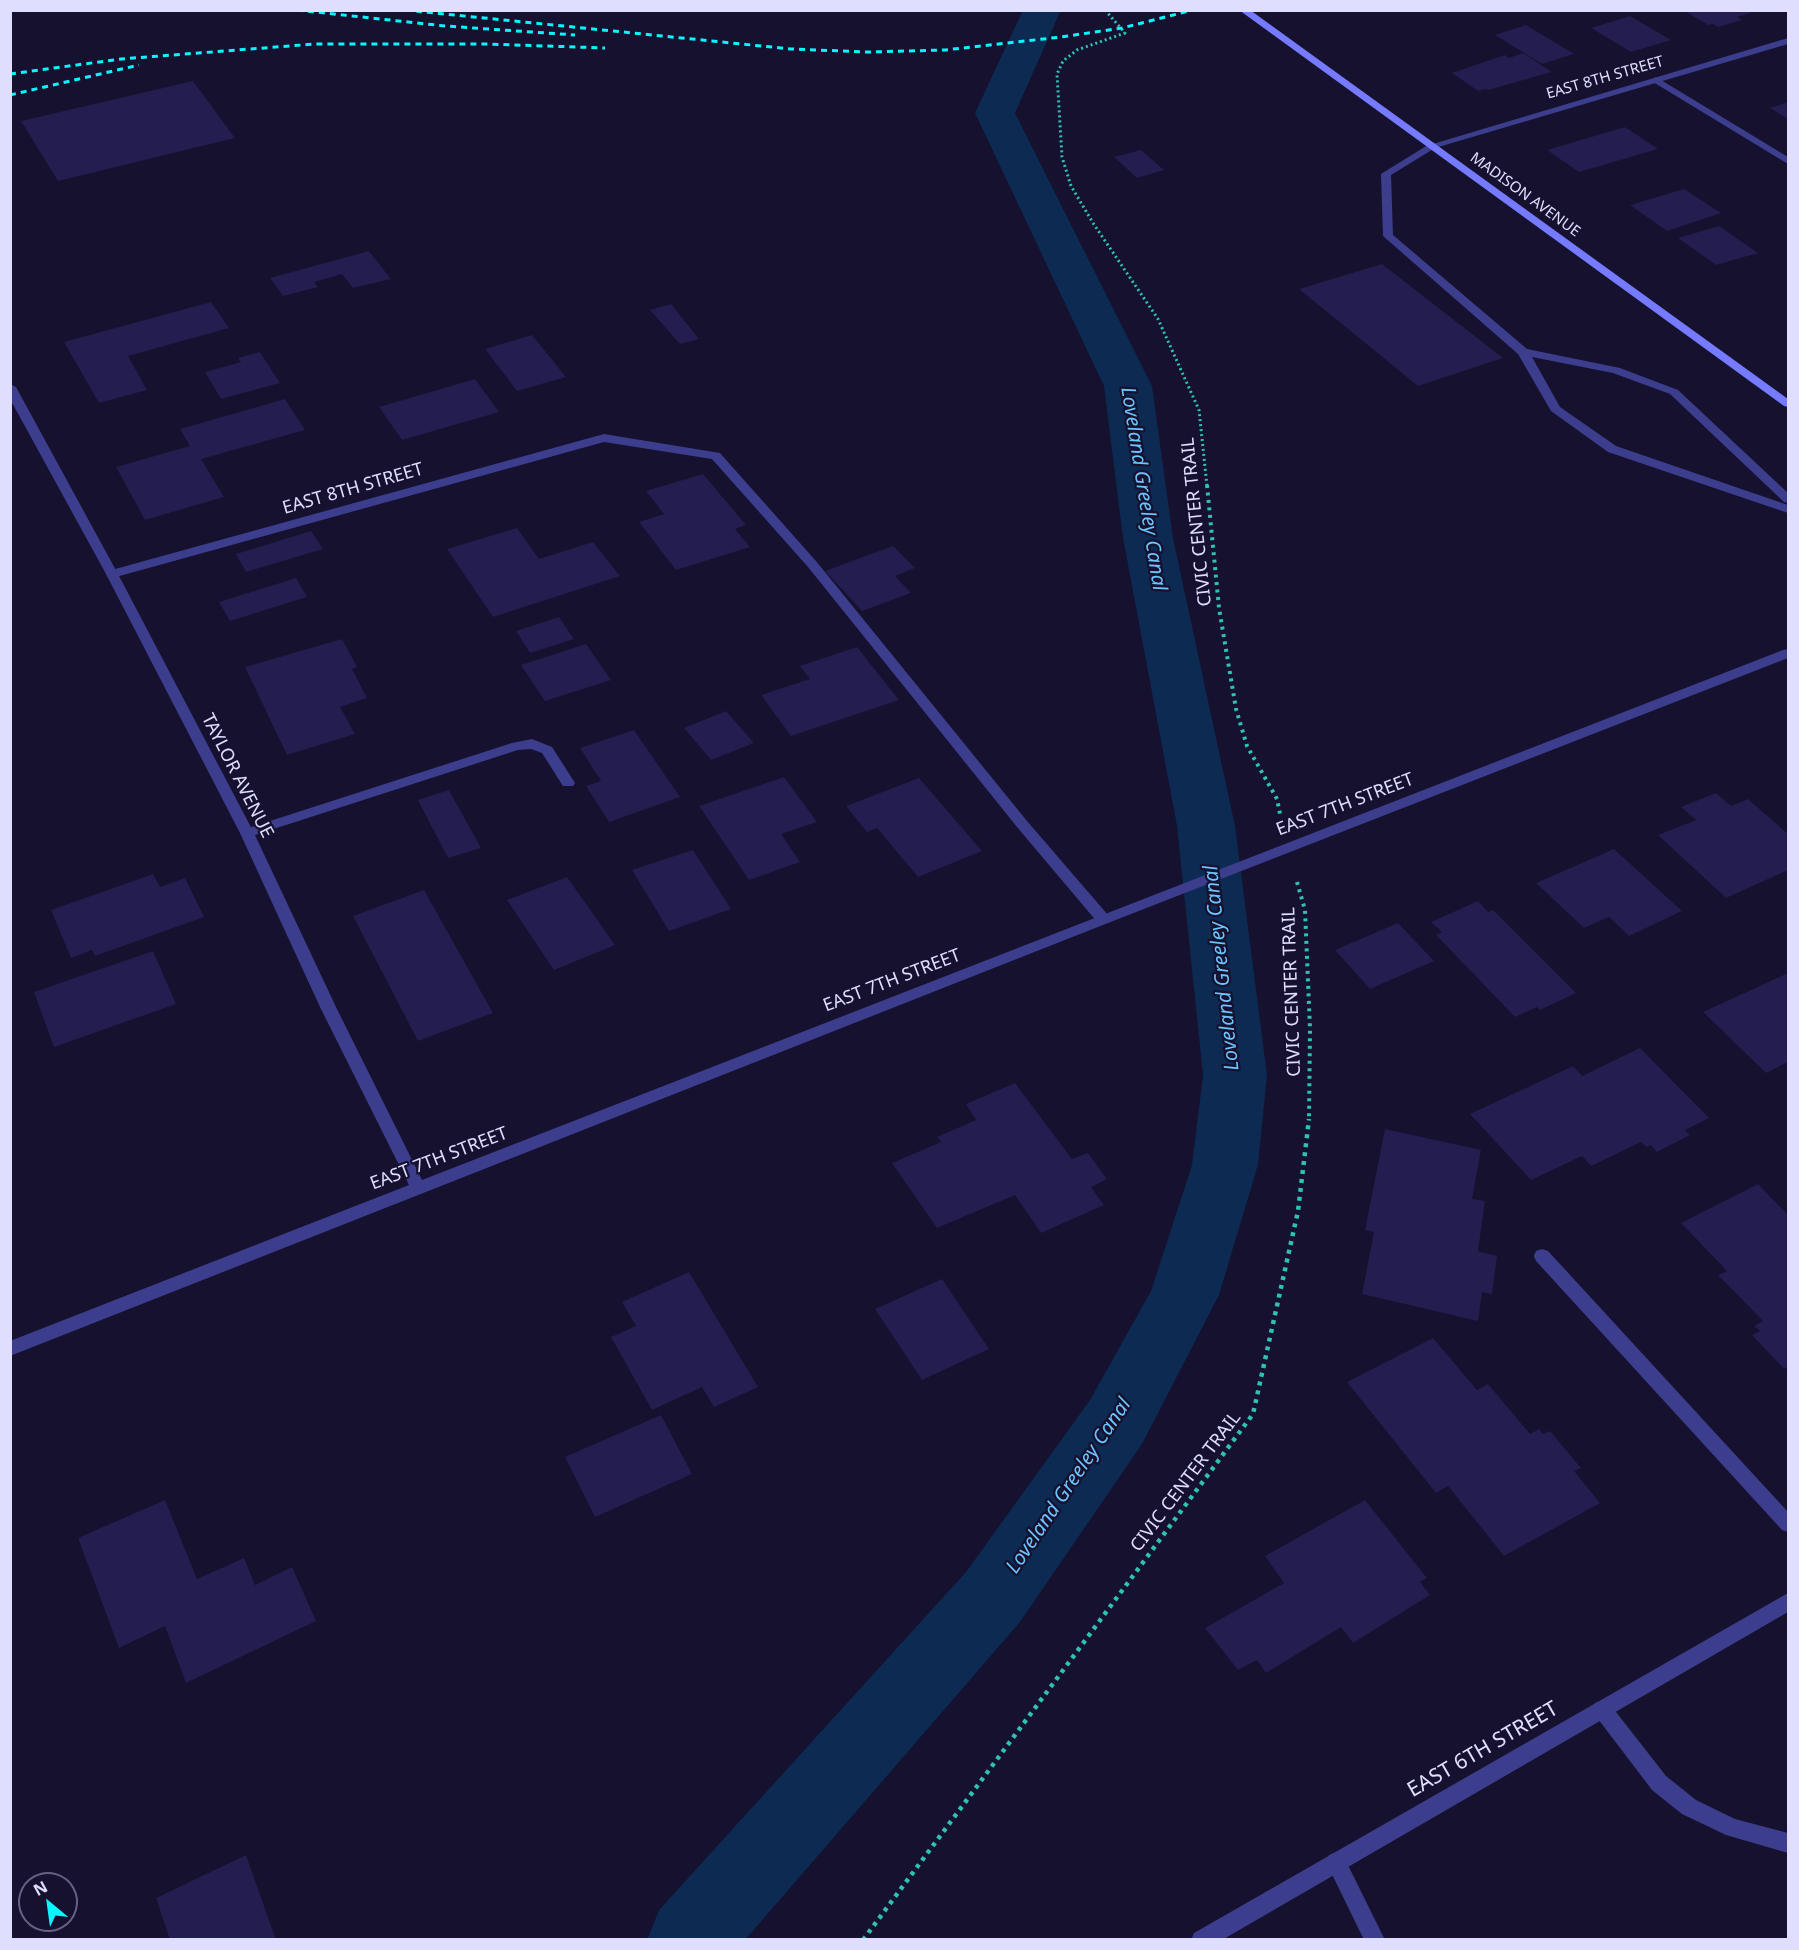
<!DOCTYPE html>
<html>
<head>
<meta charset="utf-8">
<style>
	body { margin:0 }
	#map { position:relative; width:1799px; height:1950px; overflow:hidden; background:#15112e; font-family:"Noto Sans",sans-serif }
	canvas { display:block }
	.frame { position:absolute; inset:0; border:12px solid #e0deff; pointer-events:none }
	.north { position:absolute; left:18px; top:1872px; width:60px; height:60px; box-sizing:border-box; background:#15112e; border:2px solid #666382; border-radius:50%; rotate:331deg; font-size:16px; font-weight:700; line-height:24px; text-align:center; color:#e0deff }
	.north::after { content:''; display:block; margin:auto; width:21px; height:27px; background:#0af6ff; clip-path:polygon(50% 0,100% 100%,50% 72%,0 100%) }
</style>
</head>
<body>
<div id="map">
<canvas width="1799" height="1950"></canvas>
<div class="frame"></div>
<div class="north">N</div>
</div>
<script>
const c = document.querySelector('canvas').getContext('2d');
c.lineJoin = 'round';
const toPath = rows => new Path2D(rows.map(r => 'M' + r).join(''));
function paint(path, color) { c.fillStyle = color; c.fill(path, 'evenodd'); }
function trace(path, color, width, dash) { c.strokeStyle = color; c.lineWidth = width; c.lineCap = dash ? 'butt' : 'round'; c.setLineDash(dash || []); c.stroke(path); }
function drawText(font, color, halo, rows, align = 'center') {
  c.font = font + ' "Noto Sans",sans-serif'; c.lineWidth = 4.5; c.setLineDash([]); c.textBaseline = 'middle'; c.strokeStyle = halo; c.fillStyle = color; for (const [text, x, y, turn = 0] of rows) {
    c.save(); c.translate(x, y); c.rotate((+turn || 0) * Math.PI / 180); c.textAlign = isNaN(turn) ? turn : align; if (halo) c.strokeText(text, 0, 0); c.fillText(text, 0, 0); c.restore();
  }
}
paint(toPath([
	[1023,10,1061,10,1015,113,1152,386,1173,538,1235,826,1267,1075,1258,1165,1219,1295,1142,1444,1020,1622,745,1940,647,1940,659,1910,966,1572,1090,1400,1151,1291,1192,1165,1203,1075,1177,826,1123,538,1104,386,975,113,1023,10]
]), '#0c2a52');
paint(toPath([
	[1683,10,1746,10,1751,13,1737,17,1742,20,1718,27,1713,24,1708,25],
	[1630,16,1671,40,1631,52,1591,28],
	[1526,25,1574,54,1542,64,1495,35],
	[1523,53,1552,72,1488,90,1486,89,1478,91,1452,73,1505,55,1509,58],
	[193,81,235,138,58,181,21,121],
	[1788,102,1788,119,1770,108],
	[1625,127,1658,149,1579,172,1547,150],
	[1141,150,1164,170,1137,178,1114,157],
	[1684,189,1721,213,1667,231,1630,205],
	[1719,226,1758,253,1716,265,1678,238],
	[369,251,391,279,353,288,342,274,314,282,318,287,283,296,270,278],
	[1382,264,1503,358,1418,386,1299,289],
	[211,302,229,328,128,356,147,390,99,403,64,342],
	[671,304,699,339,680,344,650,310],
	[532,335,566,377,517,391,485,349],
	[260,352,280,383,221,399,205,372,241,362,238,358],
	[475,379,499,412,402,440,379,407],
	[285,399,305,430,201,459,224,497,145,520,116,467,190,446,180,429],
	[703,474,746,525,735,529,750,547,676,570,639,522,664,514,646,491],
	[517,528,539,559,593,542,620,576,493,617,447,549],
	[311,531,323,549,246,572,236,554],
	[893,546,915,568,895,576,911,593,862,611,825,571],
	[296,578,307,597,230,621,219,602],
	[559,617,574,639,530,653,516,631],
	[342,639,357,667,352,669,367,698,340,707,355,734,287,755,245,667],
	[586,644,611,680,545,701,521,665],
	[857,647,899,700,791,736,761,695,810,679,800,666],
	[726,711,754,743,711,760,684,728],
	[634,730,680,797,609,822,586,786,601,781,580,748],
	[784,777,817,822,781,834,800,862,749,880,699,806],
	[919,778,982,851,918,877,877,828,867,832,846,806],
	[449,790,481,848,448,858,418,800],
	[1716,793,1731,806,1748,799,1788,834,1788,870,1726,898,1658,835,1696,820,1681,807],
	[1614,849,1682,911,1629,936,1609,917,1584,928,1536,883],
	[693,850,731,909,669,931,632,870],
	[153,874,160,887,185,878,204,917,95,956,92,950,71,958,51,910],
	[567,877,615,945,554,970,507,900],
	[424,890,493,1013,418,1041,353,916],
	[1478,901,1488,912,1493,910,1576,993,1540,1010,1537,1007,1515,1017,1436,935,1442,932,1431,922],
	[1398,923,1434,961,1370,989,1335,950],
	[153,951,176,1004,54,1047,34,992],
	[1788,973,1788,1062,1766,1073,1703,1012],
	[1640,1048,1709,1118,1685,1130,1690,1135,1657,1152,1651,1145,1647,1147,1641,1142,1591,1166,1582,1156,1531,1180,1470,1114,1573,1066,1582,1076],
	[1015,1083,1072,1159,1088,1153,1107,1179,1091,1187,1104,1205,1041,1233,1015,1195,937,1228,892,1163,941,1142,937,1137,976,1120,966,1104],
	[1385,1129,1481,1150,1472,1199,1485,1201,1478,1251,1497,1256,1492,1294,1482,1292,1478,1321,1362,1294,1374,1232,1365,1230],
	[1758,1184,1788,1215,1788,1366,1784,1369,1752,1335,1760,1331,1754,1326,1763,1321,1718,1275,1727,1271,1681,1223],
	[689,1272,758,1387,714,1407,702,1387,652,1410,611,1337,636,1326,622,1302],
	[942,1279,989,1349,922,1380,875,1309],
	[1433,1338,1477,1390,1488,1384,1530,1434,1539,1429,1543,1434,1550,1431,1581,1468,1574,1471,1600,1503,1504,1556,1448,1486,1436,1493,1347,1382],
	[661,1415,692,1474,595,1517,565,1457],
	[165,1500,197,1579,244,1558,255,1585,292,1567,316,1621,186,1683,165,1626,119,1648,78,1538],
	[1365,1500,1427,1578,1420,1582,1430,1595,1353,1643,1341,1627,1266,1673,1257,1660,1238,1670,1205,1628,1284,1583,1265,1556],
	[246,1855,276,1940,170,1940,156,1898]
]), '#241d4f');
trace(toPath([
	[1105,10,1125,33,1077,50,1063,61,1057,74,1062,157,1071,186,1093,223,1158,319,1199,410,1207,486]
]), '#2fc2b0', 3, [2, 3]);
trace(toPath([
	[1207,485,1219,608,1236,709,1247,746,1277,799,1280,814],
	[1297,882,1305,910,1310,1029,1309,1121]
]), '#2fc2b0', 4, [3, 4.5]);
trace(toPath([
	[863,1940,1253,1414,1298,1211,1309,1119]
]), '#2fc2b0', 4.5, [4, 5]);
paint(toPath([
	[1656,77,1788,157,1788,164,1653,82,1651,80,1656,77],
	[1431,143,1436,146,1435,148,1391,175,1393,235,1527,349,1620,368,1678,390,1788,493,1788,503,1784,502,1670,394,1613,373,1532,357,1560,407,1616,446,1788,505,1788,513,1608,452,1551,411,1518,354,1383,236,1381,174,1431,143],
	[604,434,720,453,816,561,1027,821,1108,915,1110,919,1108,923,1098,923,1017,827,808,567,712,459,604,442,116,577,108,577,106,574,108,571,604,434],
	[532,739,552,747,575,783,573,786,563,786,542,753,531,749,518,750,252,836,242,836,240,833,242,830,512,743,532,739],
	[1542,1249,1548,1251,1788,1512,1788,1532,1782,1530,1536,1261,1534,1256,1536,1251,1542,1249],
	[1602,1700,1609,1703,1666,1776,1696,1800,1735,1819,1788,1833,1788,1853,1726,1835,1682,1814,1652,1790,1595,1715,1592,1709,1595,1703,1602,1700],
	[1336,1852,1343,1855,1385,1940,1364,1940,1326,1862,1329,1855,1336,1852]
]), '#3c3e8d');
paint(toPath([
	[1788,38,1788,44,1435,148,1426,146,1788,38],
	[10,384,16,387,118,574,254,833,336,1007,422,1180,1783,650,1788,649,1788,658,1108,923,10,1356,10,1341,409,1185,320,1007,240,833,106,574,10,399,10,384],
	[1788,1593,1788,1612,1222,1940,1191,1940,1194,1933,1788,1593]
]), '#3c3e8d');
paint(toPath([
	[1239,10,1250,10,1788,399,1788,407,1784,406,1239,10]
]), '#757aff');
trace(toPath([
	[297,10,445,26,575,35],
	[405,10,791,49,868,52,945,50,1061,37,1122,28,1193,10],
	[10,74,121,59,315,44,487,44,605,48],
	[10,95,139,65]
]), '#0af6ff', 3, [6, 5]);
drawText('15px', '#e0deff', '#15112e', [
	["EAST 8TH STREET",1605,78,-16],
	["MADISON AVENUE",1525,195,36]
]);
drawText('18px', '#e0deff', '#15112e', [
	["EAST 8TH STREET",353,489,-16],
	["CIVIC CENTER TRAIL",1197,522,-96],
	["TAYLOR AVENUE",237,776,63],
	["EAST 7TH STREET",1345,805,-21],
	["EAST 7TH STREET",892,981,-21],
	["CIVIC CENTER TRAIL",1292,992,-92],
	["EAST 7TH STREET",439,1159,-21],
	["CIVIC CENTER TRAIL",1186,1482,-53]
]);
drawText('italic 20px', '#6cc4ff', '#15112e', [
	["Loveland Greeley Canal",1143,489,81],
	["Loveland Greeley Canal",1222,968,-96],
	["Loveland Greeley Canal",1069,1486,-56]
]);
drawText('21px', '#e0deff', '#15112e', [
	["EAST 6TH STREET",1483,1750,-30]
]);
</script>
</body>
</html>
